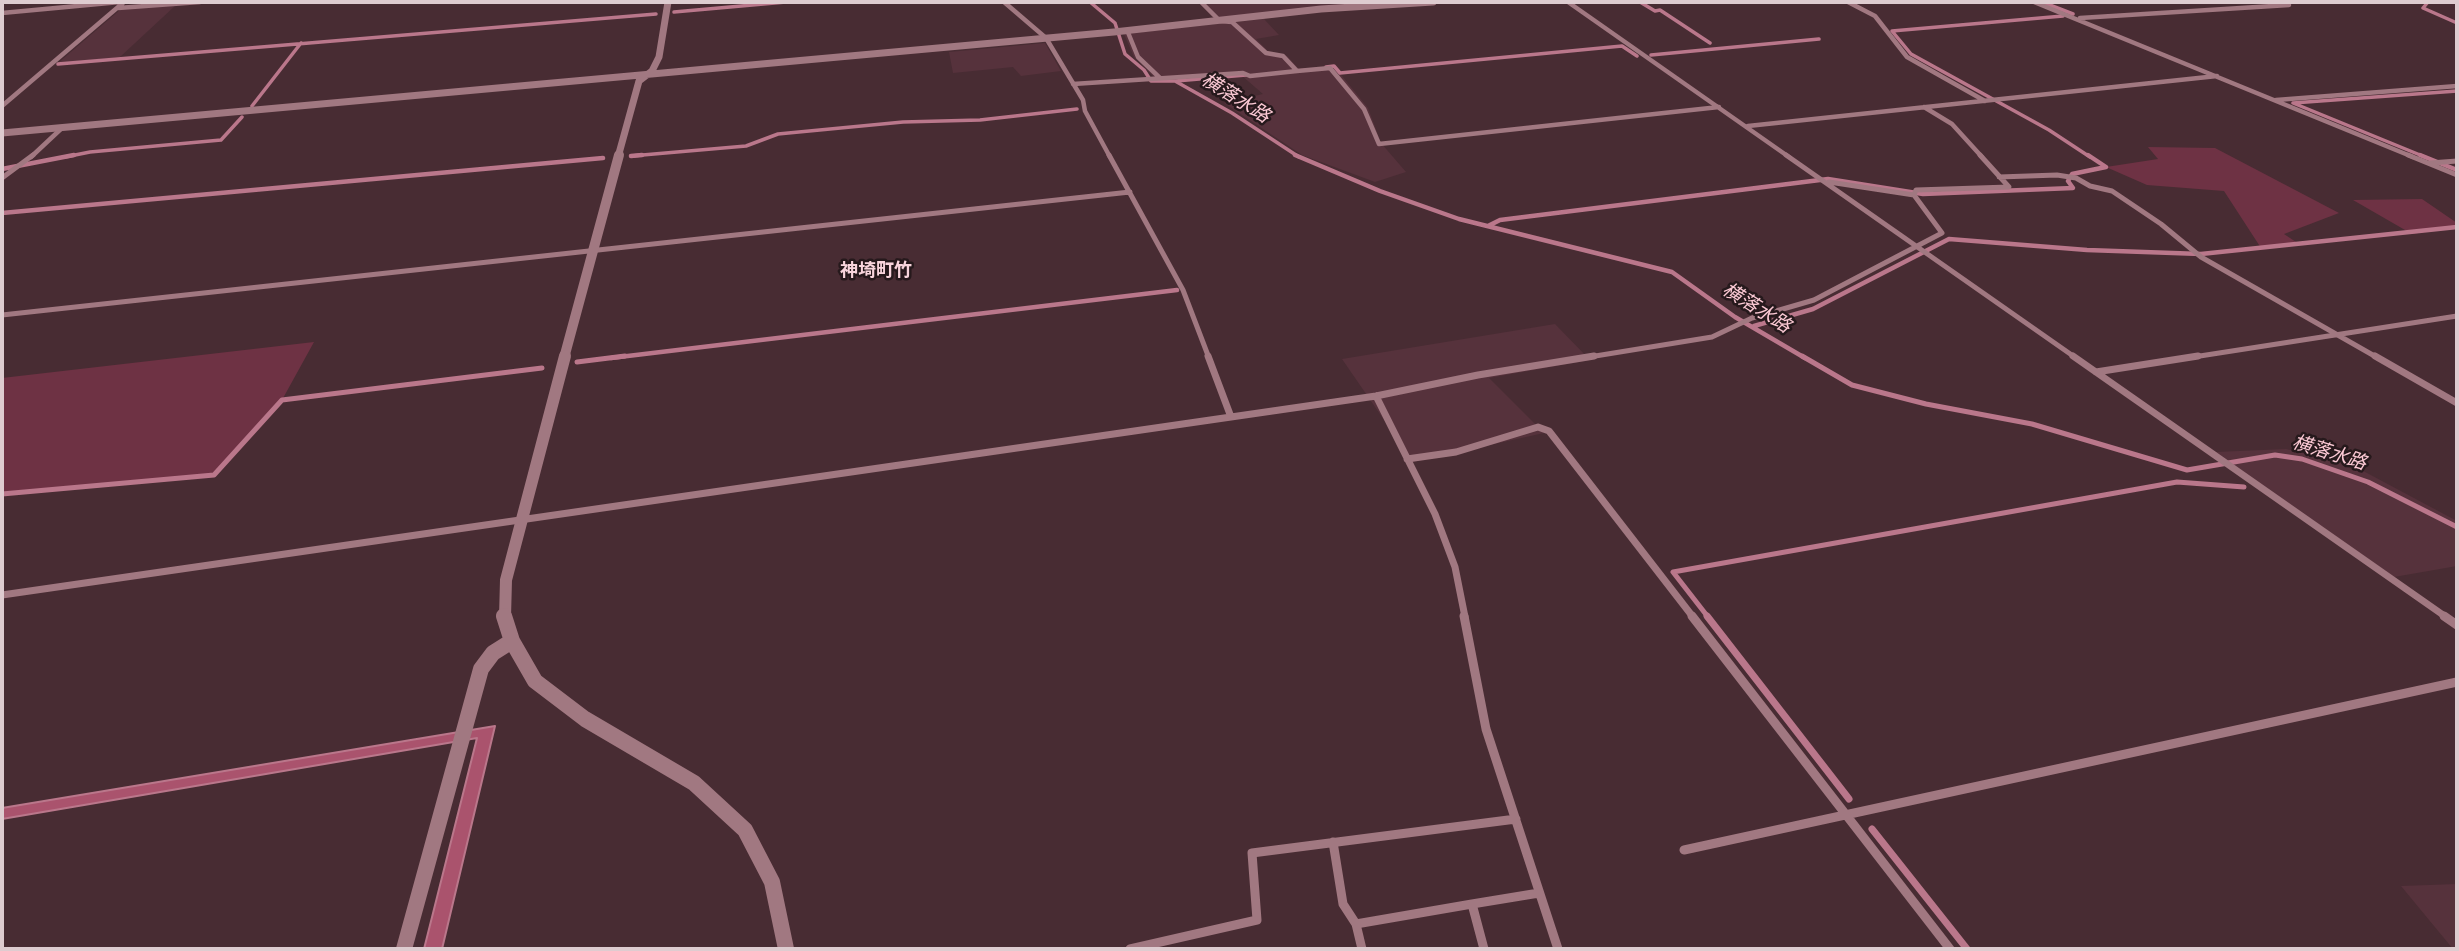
<!DOCTYPE html>
<html>
<head>
<meta charset="utf-8">
<style>
	body { margin:0 }
	#map { position:relative; width:2459px; height:951px; overflow:hidden; background:#482c33; font-family:"Nunito Sans",sans-serif }
	canvas { display:block }
	.frame { position:absolute; inset:0; border:4px solid #deccd0; pointer-events:none }
</style>
</head>
<body>
<div id="map">
<canvas width="2459" height="951"></canvas>
<div class="frame"></div>
</div>
<script>
const c = document.querySelector('canvas').getContext('2d');
c.lineJoin = 'round';
function paint(path, color) { c.fillStyle = color; c.fill(path, 'evenodd'); }
const toPath = rows => new Path2D(rows.map(r => 'M' + r).join(''));
function trace(path, color, width, dash) { c.strokeStyle = color; c.lineWidth = width; c.lineCap = dash ? 'butt' : 'round'; c.setLineDash(dash || []); c.stroke(path); }
function drawText(font, color, halo, rows, align = 'center') {
  c.font = font + ' "Nunito Sans","Noto Sans JP",sans-serif'; c.lineWidth = 5; c.setLineDash([]); c.textBaseline = 'middle'; c.strokeStyle = halo; c.fillStyle = color; for (const [text, x, y, turn = 0] of rows) {
    c.save(); c.translate(x, y); c.rotate((+turn || 0) * Math.PI / 180); c.textAlign = isNaN(turn) ? turn : align; if (halo) c.strokeText(text, 0, 0); c.fillText(text, 0, 0); c.restore();
  }
}
paint(toPath([
	[1198,2,1345,2,1349,5,1214,19],
	[176,5,120,57,58,63,121,9],
	[1264,19,1279,35,1256,39,1269,52,1287,56,1299,69,1334,66,1368,108,1381,143,1406,172,1375,182,1302,155,1224,103,1263,94,1241,75,1159,82,1134,57,1124,34],
	[1045,43,1061,71,1021,76,1013,67,953,73,949,52],
	[1555,324,1590,360,1489,378,1544,433,1413,462,1342,359],
	[2286,449,2352,465,2457,521,2457,566,2394,577,2216,452],
	[2457,884,2457,949,2453,949,2401,886]
]), '#56323c');
paint(toPath([
	[2148,147,2215,148,2339,213,2284,234,2299,244,2261,248,2224,191,2147,185,2106,167,2158,159],
	[2422,199,2457,223,2457,227,2412,234,2353,200],
	[314,342,282,400,214,475,2,494,2,378]
]), '#6e3244');
const water = toPath([
	[495,726,442,949,424,949,477,738,2,819,2,808,495,726]
]);
paint(water, '#aa536d');
trace(water, '#ba778b', 2);
trace(toPath([
	[1090,2,1115,23,1125,54,1144,70,1151,81,1175,81,1232,113,1299,157],
	[1640,2,1655,11,1660,10,1710,43],
	[2042,2,2073,14],
	[2428,2,2423,8,2457,23],
	[674,12,786,2],
	[2063,16,1892,31,1911,54,2049,130,2090,157],
	[1651,55,1819,39],
	[58,64,656,14],
	[1326,67,1334,66,1340,73,1622,46,1637,56],
	[1176,81,1246,75],
	[252,106,301,43],
	[631,156,746,146,778,134,903,122,980,120,1077,109],
	[65,157,90,152,221,140,242,117],
	[2425,157,2293,103,2457,91]
]), '#ba778b', 3.5);
trace(toPath([
	[1295,155,1380,191,1459,219,1672,272,1735,317,1805,358],
	[2420,155,2457,170],
	[631,156,642,155],
	[2,169,74,155],
	[2,213,603,158],
	[1488,226,1500,220,1828,179,1923,194,2073,188,2068,181,2072,174,2106,167,2088,155],
	[1754,326,1813,309,1949,239,2087,250,2201,254,2457,227],
	[611,358,1177,290]
]), '#ba778b', 4.5);
trace(toPath([
	[1802,356,1852,385,1926,404,2032,424,2187,470,2275,455,2302,459,2368,482,2457,527],
	[577,362,625,356],
	[2,494,214,475,282,400,542,368],
	[1708,617,1673,572,2177,482,2244,487]
]), '#ba778b', 5);
trace(toPath([
	[1707,616,1849,799],
	[1872,829,1967,949]
]), '#ba778b', 7);
trace(toPath([
	[1004,2,1046,38,1083,100,1085,111,1110,157],
	[1201,2,1220,21,1232,22,1266,53,1283,56,1297,71,1330,68,1364,109,1379,144,1719,107],
	[1568,2,1789,157],
	[1848,2,1875,16,1907,57,1985,101],
	[2034,2,2413,157],
	[118,8,200,2],
	[2,13,120,2],
	[2080,18,2289,5,2283,2],
	[1127,30,1138,57,1160,78],
	[1073,84,1243,73,1250,76,1297,71],
	[2276,100,2457,86],
	[2,106,124,2],
	[1924,107,1952,124,1982,157],
	[1748,126,2217,76],
	[31,157,63,127]
]), '#a17881', 4.5);
trace(toPath([
	[1109,155,1183,290,1209,358],
	[1786,155,2076,358],
	[2408,155,2457,175],
	[2430,163,2457,161],
	[1999,177,2057,175,2076,178,2090,186,2112,191,2161,224,2201,257,2378,358],
	[2,178,33,155],
	[1829,182,1914,195],
	[2,315,1130,192],
	[1583,358,1712,337,1752,318,1814,300,1942,233,1914,195,1916,190,2009,187,1980,155],
	[2187,358,2457,316]
]), '#a17881', 5);
trace(toPath([
	[1208,356,1231,417],
	[2073,356,2446,617],
	[2375,356,2457,403],
	[2096,372,2198,356],
	[1376,396,1435,514,1455,567,1465,617],
	[1407,459,1456,452,1538,427,1549,431,1693,617],
	[2,595,1376,396,1478,375,1594,356]
]), '#a17881', 7);
trace(toPath([
	[1464,616,1486,729,1558,949],
	[1692,616,1950,949],
	[2444,616,2457,625],
	[1333,842,1343,904,1356,924,1362,949],
	[1684,850,2457,682],
	[1356,924,1472,904],
	[1130,949,1257,920,1252,853,1516,819],
	[1484,949,1472,904,1539,893]
]), '#a17881', 9);
trace(toPath([
	[2,133,1114,32,1321,9,1433,2],
	[618,157,639,81,652,71,659,57,668,2]
]), '#a17881', 7);
trace(toPath([
	[564,358,619,155]
]), '#a17881', 10);
trace(toPath([
	[505,617,506,580,565,356]
]), '#a17881', 12);
trace(toPath([
	[504,616,512,641,535,681,585,719,694,783,745,830,772,882,786,949],
	[404,949,481,669,493,653,512,641]
]), '#a17881', 16);
drawText('bold 18px', '#f8d4dc', '#26191c', [
	["神埼町竹",876,272]
]);
drawText('italic 19px', '#fbc9d4', '#26191c', [
	["横落水路",1235,99,32],
	["横落水路",1756,309,32],
	["横落水路",2329,454,17]
]);
</script>
</body>
</html>
